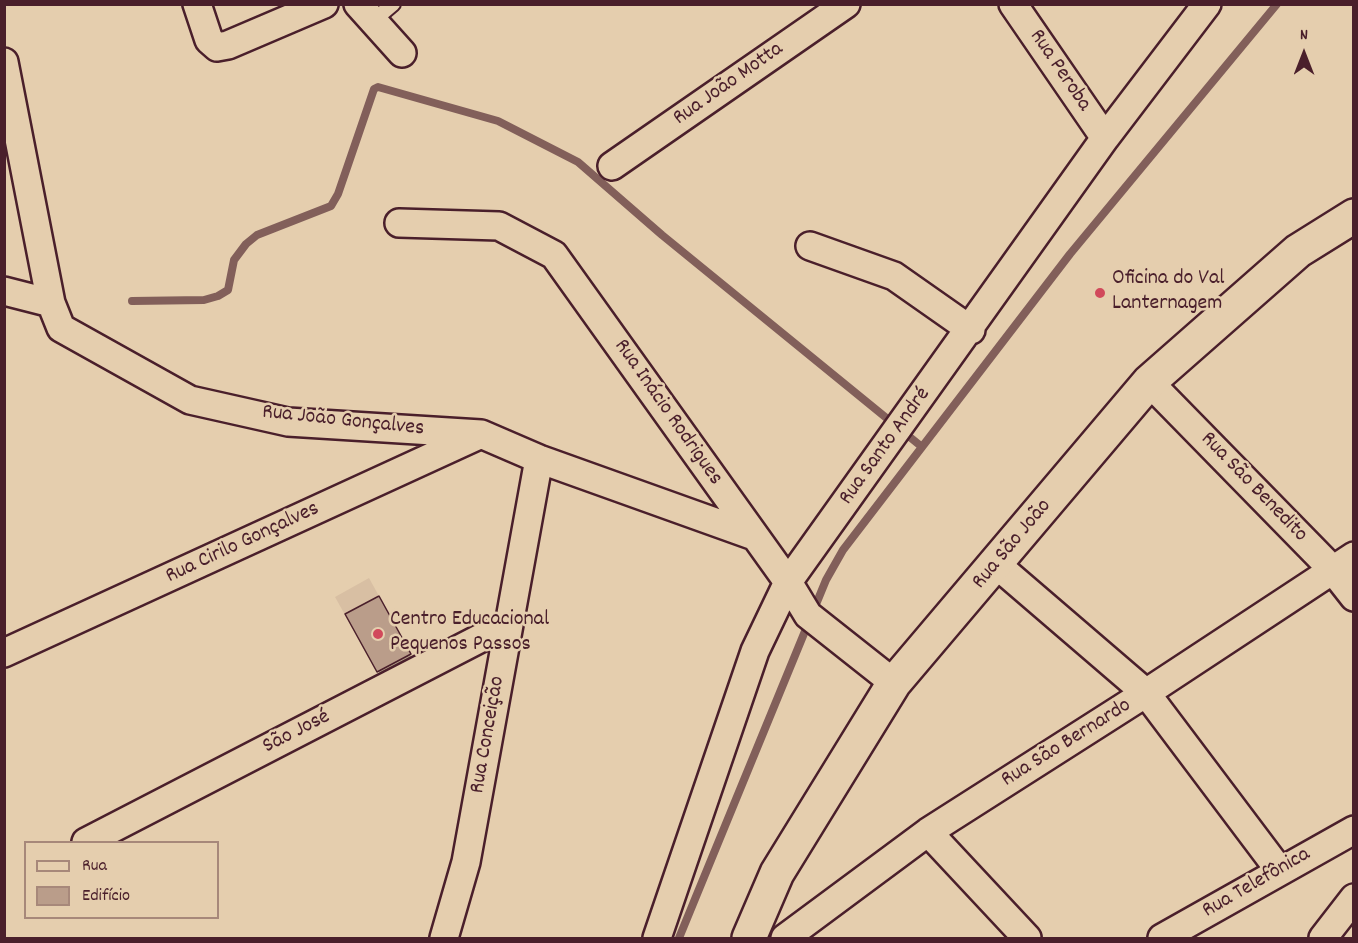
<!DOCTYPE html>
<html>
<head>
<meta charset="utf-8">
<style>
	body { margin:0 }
	#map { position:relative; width:1358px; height:943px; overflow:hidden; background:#e5ceae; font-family:Dekko,sans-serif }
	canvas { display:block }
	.frame { position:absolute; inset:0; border:6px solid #4a1f2b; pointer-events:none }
	.legend { position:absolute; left:24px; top:841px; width:195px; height:78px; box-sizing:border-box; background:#e5ceae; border:2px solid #a7887a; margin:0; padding:8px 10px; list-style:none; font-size:18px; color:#4a1f2b }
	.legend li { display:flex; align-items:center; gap:12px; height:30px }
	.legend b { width:30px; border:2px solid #a7887a }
	.north { position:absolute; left:1274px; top:24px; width:60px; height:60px; -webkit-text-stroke:4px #e5ceae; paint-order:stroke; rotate:0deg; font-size:16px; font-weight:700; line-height:24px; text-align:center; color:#4a1f2b }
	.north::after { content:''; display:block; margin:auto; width:21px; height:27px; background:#4a1f2b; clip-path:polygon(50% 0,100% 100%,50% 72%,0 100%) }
</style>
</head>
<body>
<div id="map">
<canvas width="1358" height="943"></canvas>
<div class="frame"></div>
<ul class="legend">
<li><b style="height:8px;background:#e5ceae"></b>Rua</li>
<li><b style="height:16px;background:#ba9d8a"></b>Edifício</li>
</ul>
<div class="north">N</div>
</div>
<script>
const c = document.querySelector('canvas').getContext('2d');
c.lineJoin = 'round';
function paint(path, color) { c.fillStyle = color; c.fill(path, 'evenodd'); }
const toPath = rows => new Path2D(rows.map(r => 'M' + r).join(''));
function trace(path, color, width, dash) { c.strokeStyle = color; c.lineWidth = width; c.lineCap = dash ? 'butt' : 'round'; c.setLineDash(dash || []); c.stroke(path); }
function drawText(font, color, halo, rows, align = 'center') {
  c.font = font + ' Dekko,sans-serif'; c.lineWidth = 5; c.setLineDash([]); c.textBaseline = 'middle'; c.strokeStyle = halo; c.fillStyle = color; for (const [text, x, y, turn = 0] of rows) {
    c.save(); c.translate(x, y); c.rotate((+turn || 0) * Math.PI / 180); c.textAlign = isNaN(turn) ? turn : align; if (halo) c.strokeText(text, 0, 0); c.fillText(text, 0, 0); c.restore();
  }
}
paint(toPath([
	[369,578,411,654,377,672,335,597]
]), '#d8bfa3');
paint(toPath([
	[379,598,414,662,383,679,347,615]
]), '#0003');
trace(toPath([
	[132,301,204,300,218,296,228,290,234,260,246,244,257,235,331,206,338,194,374,89,378,87,498,121,578,162,662,235,922,447],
	[679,938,826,580,843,550,1070,254,1277,4]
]), '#825f5a', 8);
const building = toPath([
	[379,596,411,654,377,672,345,614,379,596]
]);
paint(building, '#ba9d8a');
trace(building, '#4a1f2b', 1.5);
const service = toPath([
	[373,21,393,4]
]);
const minor = toPath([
	[197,4,209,40,217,47,228,45,324,4],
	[358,4,402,53],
	[1013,4,1105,138],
	[4,62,51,303,61,328,190,400,288,422,481,434,539,459,754,536],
	[612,166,846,4],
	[399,223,499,226,554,255,788,582,808,615,894,683],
	[810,246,894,276,971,330],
	[4,291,51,303],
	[1149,382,1332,569,1354,597],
	[997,565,1146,693,1280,871],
	[4,653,477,436],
	[928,832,1027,938],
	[86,842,508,624],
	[444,938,466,862,539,459],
	[657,938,755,651,788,582,1105,138,1207,4],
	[785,938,928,832,1146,693,1354,556],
	[1162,938,1354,830],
	[1323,938,1354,898]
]);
const tertiary = toPath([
	[749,938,777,873,894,683,1149,382,1298,251,1354,216]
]);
trace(service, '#4a1f2b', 18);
trace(minor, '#4a1f2b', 32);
trace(tertiary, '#4a1f2b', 38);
trace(service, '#e5ceae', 14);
trace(minor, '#e5ceae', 27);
trace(tertiary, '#e5ceae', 33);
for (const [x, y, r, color] of [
	[1100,293,6,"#d1495b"],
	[378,634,6,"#d1495b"]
]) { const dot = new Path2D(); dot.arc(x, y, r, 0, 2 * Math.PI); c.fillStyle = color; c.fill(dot); trace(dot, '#e5ceae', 2); }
drawText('22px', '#4a1f2b', '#e5ceae', [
	["Rua Peroba",1059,71,56],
	["Rua João Motta",729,85,-35],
	["Rua Inácio Rodrigues",667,413,55],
	["Rua João Gonçalves",343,422,6],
	["Rua Santo André",886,447,-54],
	["Rua São Benedito",1253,488,46],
	["Rua Cirilo Gonçalves",243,544,-25],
	["Rua São João",1013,545,-50],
	["São José",297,733,-27],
	["Rua Conceição",489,735,-80],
	["Rua São Bernardo",1067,744,-32],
	["Rua Telefônica",1257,884,-30]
]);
drawText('22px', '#4a1f2b', '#e5ceae', [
	["Oficina do Val",1112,280],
	["Lanternagem",1112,305],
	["Centro Educacional",390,621],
	["Pequenos Passos",390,646]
], 'left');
</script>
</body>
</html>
